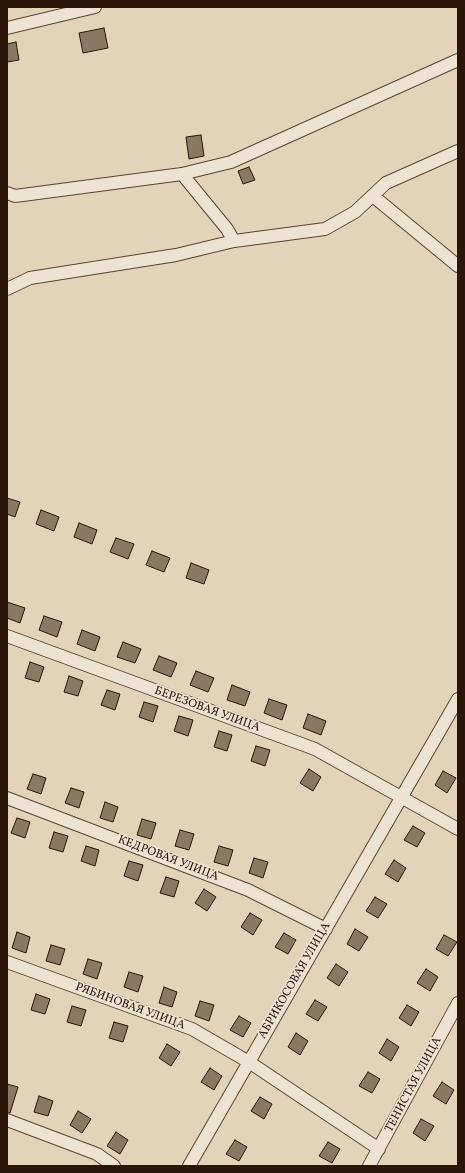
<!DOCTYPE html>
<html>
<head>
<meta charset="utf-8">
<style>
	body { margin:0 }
	#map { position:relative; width:465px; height:1173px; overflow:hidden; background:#e3d4b9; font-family:Vollkorn,serif }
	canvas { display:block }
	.frame { position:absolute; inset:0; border:8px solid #2b1408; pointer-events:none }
</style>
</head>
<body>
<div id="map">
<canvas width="465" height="1173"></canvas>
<div class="frame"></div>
</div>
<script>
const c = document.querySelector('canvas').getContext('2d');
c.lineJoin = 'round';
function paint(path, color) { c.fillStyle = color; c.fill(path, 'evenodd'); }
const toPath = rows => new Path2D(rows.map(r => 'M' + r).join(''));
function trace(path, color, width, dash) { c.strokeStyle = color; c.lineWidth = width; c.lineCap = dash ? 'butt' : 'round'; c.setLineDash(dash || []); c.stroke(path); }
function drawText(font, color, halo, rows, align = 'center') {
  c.font = font + ' Vollkorn,serif'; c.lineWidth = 3.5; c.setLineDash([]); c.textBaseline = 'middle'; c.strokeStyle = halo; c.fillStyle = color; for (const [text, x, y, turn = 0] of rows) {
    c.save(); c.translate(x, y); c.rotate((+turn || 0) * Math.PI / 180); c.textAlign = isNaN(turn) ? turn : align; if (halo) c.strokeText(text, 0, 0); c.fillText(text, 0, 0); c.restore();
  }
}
const building = toPath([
	[104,28,108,48,83,53,79,33,104,28],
	[16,42,19,60,7,62,7,44,16,42],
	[201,135,204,156,189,159,186,137,201,135],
	[249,167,255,180,243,184,238,171,249,167],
	[7,498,20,502,15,517,7,514,7,498],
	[41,510,59,517,54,531,36,524,41,510],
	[79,523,97,530,92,544,74,537,79,523],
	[116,538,134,544,128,559,110,552,116,538],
	[152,551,170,558,164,572,146,565,152,551],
	[191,563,209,570,204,584,186,578,191,563],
	[7,602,25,608,20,623,7,618,7,602],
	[44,616,62,622,57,637,39,630,44,616],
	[82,630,100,637,95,651,77,644,82,630],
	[123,642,141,649,135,663,117,657,123,642],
	[159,656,177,663,171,677,153,670,159,656],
	[30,662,44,667,39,682,25,678,30,662],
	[196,671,214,678,208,692,190,685,196,671],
	[69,676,83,681,78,696,64,692,69,676],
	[232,685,250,692,245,706,227,700,232,685],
	[107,690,120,694,115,710,101,705,107,690],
	[269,699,287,705,282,720,264,713,269,699],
	[144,702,158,706,153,722,139,717,144,702],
	[308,714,326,721,321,735,303,728,308,714],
	[179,716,193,720,188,736,174,731,179,716],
	[219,731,232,735,227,751,214,747,219,731],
	[256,746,270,750,265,766,251,761,256,746],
	[309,769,321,777,313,791,300,783,309,769],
	[443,771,456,778,447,793,435,785,443,771],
	[33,774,46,778,41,794,27,789,33,774],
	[71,788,84,792,79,808,65,803,71,788],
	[105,802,118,807,113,822,100,818,105,802],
	[17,818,30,822,25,838,11,833,17,818],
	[142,819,156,823,151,839,137,835,142,819],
	[413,826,425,833,417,847,404,840,413,826],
	[180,830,194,834,189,850,175,846,180,830],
	[54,832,68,836,63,852,49,848,54,832],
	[86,846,99,850,95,866,81,861,86,846],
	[219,846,233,850,228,866,214,862,219,846],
	[254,858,268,862,263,878,249,873,254,858],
	[394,860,406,868,398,882,385,874,394,860],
	[129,861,143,865,138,881,124,876,129,861],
	[166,877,179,881,174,897,160,893,166,877],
	[204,889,216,897,207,911,195,903,204,889],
	[375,897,387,904,378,918,366,911,375,897],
	[250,913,262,920,253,935,241,927,250,913],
	[355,929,368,937,359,951,347,944,355,929],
	[17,932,30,937,26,953,12,948,17,932],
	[284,933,296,940,288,954,275,947,284,933],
	[444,935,457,942,448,956,436,949,444,935],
	[51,945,65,949,60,965,46,961,51,945],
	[88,959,102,963,97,979,83,974,88,959],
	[336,964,348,972,339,986,327,978,336,964],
	[426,969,438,977,430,991,417,983,426,969],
	[129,972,143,976,138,992,124,987,129,972],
	[164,987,177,992,172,1007,159,1003,164,987],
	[36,994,50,999,45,1014,31,1010,36,994],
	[315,1000,327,1007,318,1021,306,1014,315,1000],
	[200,1001,214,1005,209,1021,195,1016,200,1001],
	[407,1005,419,1012,411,1026,399,1018,407,1005],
	[72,1006,86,1010,81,1026,67,1022,72,1006],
	[239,1016,251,1023,243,1037,230,1030,239,1016],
	[114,1022,128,1026,123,1042,109,1038,114,1022],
	[296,1033,308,1041,300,1055,288,1047,296,1033],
	[387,1039,399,1047,391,1061,379,1053,387,1039],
	[167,1044,180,1052,171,1066,159,1058,167,1044],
	[210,1068,222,1076,214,1090,201,1082,210,1068],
	[368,1072,380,1079,372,1093,359,1086,368,1072],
	[442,1082,454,1090,446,1104,433,1096,442,1082],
	[7,1084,18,1087,10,1113,7,1113,7,1084],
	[39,1096,53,1101,48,1116,34,1112,39,1096],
	[260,1097,272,1104,264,1119,251,1111,260,1097],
	[78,1111,91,1119,82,1133,70,1125,78,1111],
	[421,1119,434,1126,425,1141,413,1133,421,1119],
	[116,1132,128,1140,120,1154,107,1146,116,1132],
	[235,1140,247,1147,239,1161,226,1154,235,1140],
	[328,1142,340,1149,332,1163,319,1156,328,1142]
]);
paint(building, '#8b7864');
trace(building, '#2b1408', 1);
const minor = toPath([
	[7,28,95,7],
	[182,174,227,229,234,241],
	[7,193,15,196,182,174,231,162,458,60],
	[373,196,458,266],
	[7,289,30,278,176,255,234,241,325,229,355,212,386,183,458,151],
	[7,636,315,749,458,829],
	[7,798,248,890,326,929],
	[7,962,192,1029,249,1062,379,1149],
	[7,1120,97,1154,114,1166],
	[189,1166,458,699],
	[369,1166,458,1003]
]);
trace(minor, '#594434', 14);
trace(minor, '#ede3d2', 12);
drawText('12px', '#2b1408', '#ede3d2', [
	["БЕРЕЗОВАЯ УЛИЦА",207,710,20],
	["КЕДРОВАЯ УЛИЦА",168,859,21],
	["АБРИКОСОВАЯ УЛИЦА",295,981,-60],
	["РЯБИНОВАЯ УЛИЦА",130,1007,20],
	["ТЕНИСТАЯ УЛИЦА",414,1085,-62]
]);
</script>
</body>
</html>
